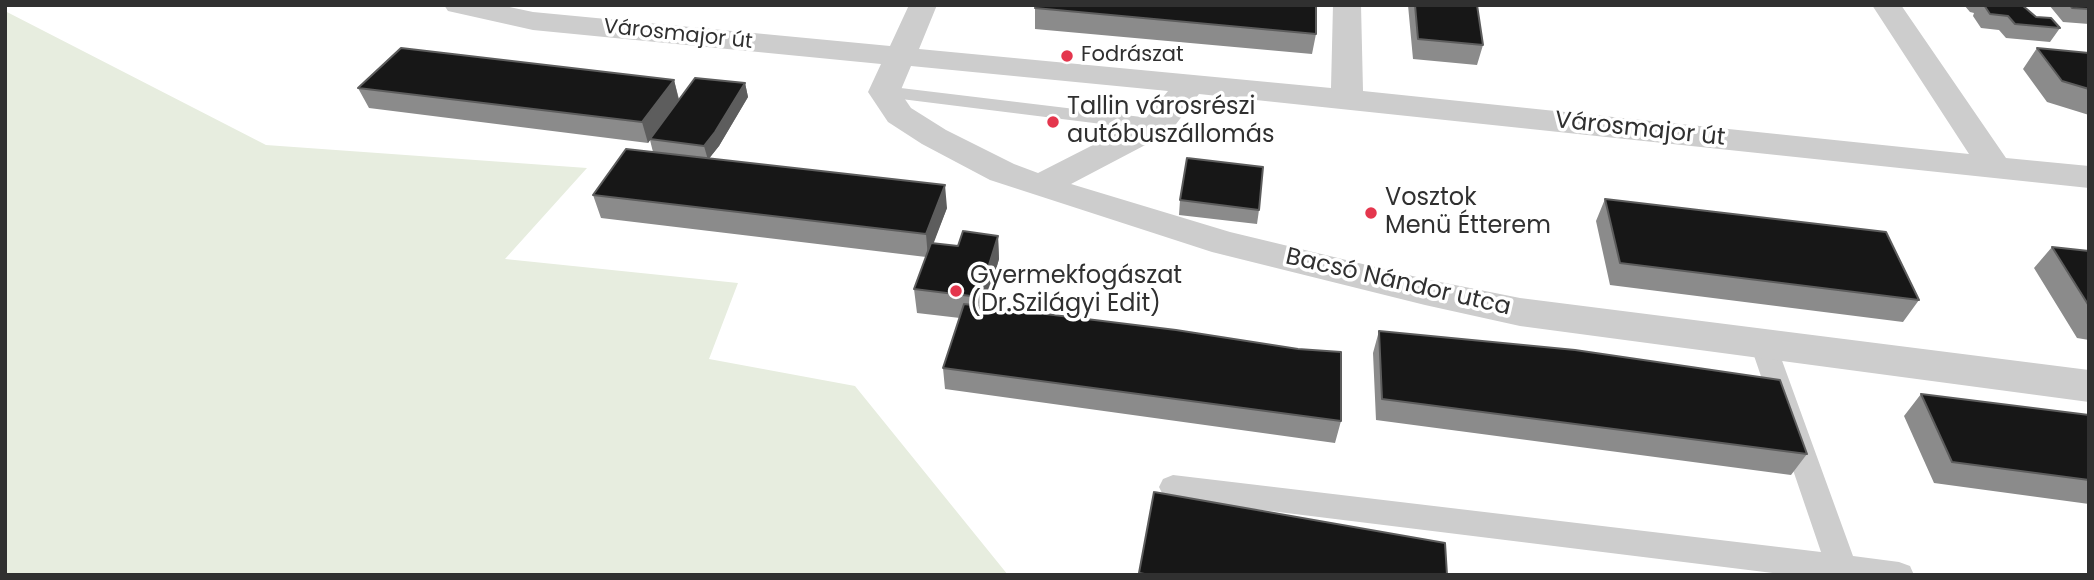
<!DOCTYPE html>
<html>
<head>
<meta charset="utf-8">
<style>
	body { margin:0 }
	#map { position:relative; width:2094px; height:580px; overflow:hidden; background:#fff; font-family:Poppins,sans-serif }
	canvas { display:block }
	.frame { position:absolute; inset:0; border:7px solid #303030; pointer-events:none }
</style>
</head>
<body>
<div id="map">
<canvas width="2094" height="580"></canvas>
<div class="frame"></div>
</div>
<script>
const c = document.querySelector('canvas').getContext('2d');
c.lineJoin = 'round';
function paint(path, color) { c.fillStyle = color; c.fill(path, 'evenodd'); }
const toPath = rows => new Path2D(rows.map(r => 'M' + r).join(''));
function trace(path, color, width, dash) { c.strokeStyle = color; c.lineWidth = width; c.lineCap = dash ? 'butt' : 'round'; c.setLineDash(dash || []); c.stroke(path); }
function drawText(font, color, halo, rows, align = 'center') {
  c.font = font + ' Poppins,sans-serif'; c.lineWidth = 7; c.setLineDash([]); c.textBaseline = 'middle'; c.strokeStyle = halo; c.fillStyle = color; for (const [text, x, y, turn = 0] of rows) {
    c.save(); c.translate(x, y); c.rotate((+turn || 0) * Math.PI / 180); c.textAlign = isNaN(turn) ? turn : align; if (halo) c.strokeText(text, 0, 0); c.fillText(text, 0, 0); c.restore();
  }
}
paint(toPath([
	[5,11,266,145,587,168,505,259,738,283,709,359,855,386,1008,575,5,575]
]), '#e7eddf');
paint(toPath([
	[884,86,1158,119,1165,121,1168,125,1165,129,1158,131,877,96,874,92,877,88,884,86],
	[1763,335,1772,337,1776,344,1853,556,1899,562,1910,566,1914,575,1789,575,1173,499,1163,495,1159,487,1163,479,1173,475,1821,552,1750,344,1754,337,1763,335]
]), '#cdcdcd');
paint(toPath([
	[444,5,500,5,533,12,890,46,909,5,937,5,919,49,1331,88,1333,5,1361,5,1363,91,1969,154,1872,5,1901,5,2006,158,2089,166,2089,188,1199,94,1170,132,1071,184,1230,232,1425,279,1520,298,2089,370,2089,402,1520,326,1425,305,1212,252,990,180,922,144,888,122,868,92,881,64,533,30,448,11,444,5],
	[911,66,1168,91,1146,118,1038,173,1014,164,946,130,911,108,900,92,911,66]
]), '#cdcdcd');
paint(toPath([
	[1408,5,1477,5,1483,45,1477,65,1413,59],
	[1964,5,2026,5,2025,8,2036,17,2060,28,2050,42,2006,38,1999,30,1981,28,1973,16,1974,13,1970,12],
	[2049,5,2089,5,2089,24,2063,22],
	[1035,8,1316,34,1312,54,1035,29],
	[2037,48,2089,53,2089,115,2047,102,2023,69],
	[674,80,679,99,745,83,748,97,719,146,709,158,947,208,933,243,958,246,998,236,999,259,985,307,1341,421,1335,443,945,389,943,368,960,318,917,313,914,289,926,257,601,218,593,195,653,152,650,140,648,143,369,108,358,88],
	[1605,199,1919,300,1903,322,1610,285,1596,221],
	[1180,200,1259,210,1257,224,1179,215],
	[2052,247,2089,251,2089,340,2077,338,2034,268],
	[1379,331,1807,454,1791,475,1376,420,1373,353],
	[1921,394,2089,415,2089,504,1934,483,1904,416]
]), '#8b8b8b');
paint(toPath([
	[674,80,679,101,648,143,642,122],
	[745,83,748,97,719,146,708,160,704,146],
	[945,185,947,208,928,258,926,234],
	[998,236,999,259,981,321,979,297]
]), '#5d5d5d');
const building = toPath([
	[1036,5,1316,5,1316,34,1035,8,1036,5],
	[1415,5,1477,5,1483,45,1418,39,1415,5],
	[1984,5,2022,5,2036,17,2051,18,2060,28,2015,24,2008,16,1990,14,1984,5],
	[2070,5,2089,5,2089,9,2072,8,2070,5],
	[401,48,674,80,642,122,358,88,401,48],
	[2037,48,2089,53,2089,89,2062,81,2037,48],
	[695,78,745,83,715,132,704,146,650,139,695,78],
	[626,149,945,185,926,234,593,195,626,149],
	[1187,158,1263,167,1259,210,1180,200,1187,158],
	[1605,199,1886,232,1919,300,1620,263,1605,199],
	[963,231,998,236,979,297,914,289,931,243,958,246,963,231],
	[2052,247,2089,251,2089,306,2052,247],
	[964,304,1176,330,1298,349,1341,352,1341,421,943,368,964,304],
	[1379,331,1575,350,1780,380,1807,454,1382,399,1379,331],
	[1921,394,2089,415,2089,480,1952,462,1921,394],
	[1154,492,1445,543,1447,575,1150,575,1139,573,1154,492]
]);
paint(building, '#171717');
trace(building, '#5d5d5d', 2);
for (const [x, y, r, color] of [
	[1067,56,7,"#e4364d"],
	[1053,122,7,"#e4364d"],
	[1371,213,7,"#e4364d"],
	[956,291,7,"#e4364d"]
]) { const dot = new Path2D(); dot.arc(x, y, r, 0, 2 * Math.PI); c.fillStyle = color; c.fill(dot); trace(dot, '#fff', 2.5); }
drawText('21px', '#303030', '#fff', [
	["Városmajor út",678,35,6]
]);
drawText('21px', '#303030', '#fff', [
	["Fodrászat",1081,56]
], 'left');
drawText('24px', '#303030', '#fff', [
	["Tallin városrészi",1067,108],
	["autóbuszállomás",1067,136],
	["Vosztok",1385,199],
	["Menü Étterem",1385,227],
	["Gyermekfogászat",970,277],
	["(Dr.Szilágyi Edit)",970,305]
], 'left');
drawText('24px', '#303030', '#fff', [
	["Városmajor út",1640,130,6],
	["Bacsó Nándor utca",1398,283,13]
]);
</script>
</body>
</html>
